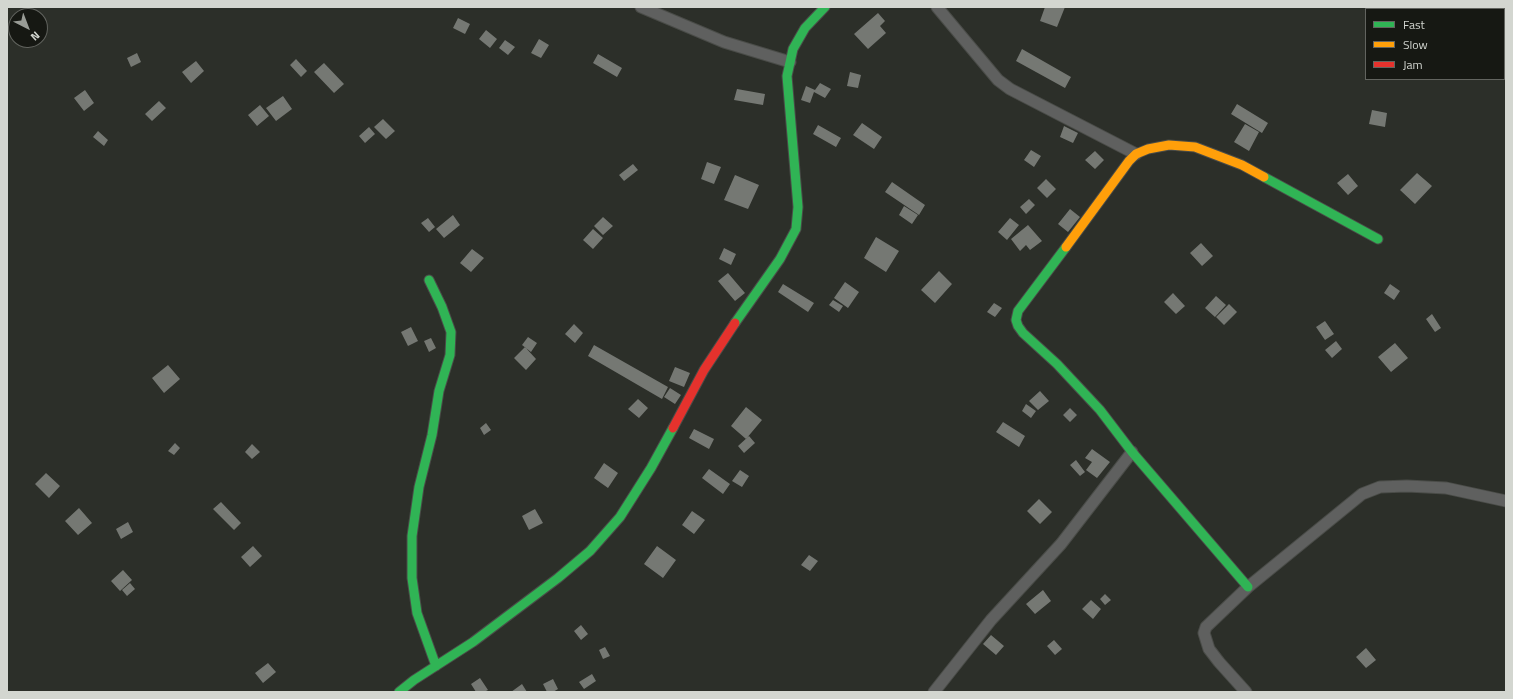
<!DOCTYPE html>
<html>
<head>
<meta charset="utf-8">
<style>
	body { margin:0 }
	#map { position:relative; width:1513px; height:699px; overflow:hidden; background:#2c2f29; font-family:"Titillium Web",sans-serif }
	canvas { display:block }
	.frame { position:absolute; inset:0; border:8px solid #d3d6d0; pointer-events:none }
	.legend { position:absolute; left:1365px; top:8px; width:140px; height:72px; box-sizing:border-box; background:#161813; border:1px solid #62645f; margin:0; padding:5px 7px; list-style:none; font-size:12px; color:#d3d6d0 }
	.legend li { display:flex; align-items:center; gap:8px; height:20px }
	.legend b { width:20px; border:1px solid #62645f }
	.north { position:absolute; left:8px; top:8px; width:40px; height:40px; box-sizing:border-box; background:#161813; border:1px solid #62645f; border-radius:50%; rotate:138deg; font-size:11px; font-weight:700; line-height:16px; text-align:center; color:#d3d6d0 }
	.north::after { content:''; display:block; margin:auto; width:14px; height:18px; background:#999c96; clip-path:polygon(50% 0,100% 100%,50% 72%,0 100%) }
</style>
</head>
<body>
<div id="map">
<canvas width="1513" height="699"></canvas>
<div class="frame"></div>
<ul class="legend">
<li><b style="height:5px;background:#30b455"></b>Fast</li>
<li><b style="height:5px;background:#ff9f0a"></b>Slow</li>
<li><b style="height:5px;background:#e5322d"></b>Jam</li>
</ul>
<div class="north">N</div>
</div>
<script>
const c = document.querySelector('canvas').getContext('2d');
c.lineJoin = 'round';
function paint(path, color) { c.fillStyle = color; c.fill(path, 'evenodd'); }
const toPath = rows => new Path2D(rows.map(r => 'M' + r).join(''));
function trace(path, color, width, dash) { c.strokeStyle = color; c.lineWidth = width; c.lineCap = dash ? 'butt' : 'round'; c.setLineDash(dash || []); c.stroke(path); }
paint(toPath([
	[1045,7,1065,7,1057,27,1040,21],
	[878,13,885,21,880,26,886,33,868,49,854,34],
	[458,18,470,24,465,34,453,28],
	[486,30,497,39,490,48,479,39],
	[539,39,549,45,541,58,531,53],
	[505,40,515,47,508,55,499,48],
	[1022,49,1071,77,1065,88,1016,61],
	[137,53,141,62,131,67,127,58],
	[598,54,622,68,617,77,593,63],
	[296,59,307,71,301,77,290,65],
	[196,61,204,71,191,83,182,72],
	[324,63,344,84,334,93,314,72],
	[850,72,861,75,858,88,847,86],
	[820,83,831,89,825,98,814,92,810,103,801,100,806,86,815,90],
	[737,89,765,94,763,105,734,100],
	[85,90,94,103,84,111,74,98],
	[283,96,292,109,276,121,266,108],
	[159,101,166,108,152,121,145,114],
	[1237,104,1268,123,1262,133,1231,114],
	[260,105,269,116,257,126,248,115],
	[1372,110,1387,113,1385,127,1369,124],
	[383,119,395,131,386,139,374,127],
	[862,123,882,137,874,149,853,135],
	[1245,124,1259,132,1249,151,1234,142],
	[818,125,841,138,836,147,813,134],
	[1064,126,1078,133,1073,143,1060,137],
	[369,127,375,134,365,143,359,136],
	[98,131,108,140,104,146,93,137],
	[1031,150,1041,156,1034,167,1024,160],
	[1095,151,1104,160,1095,169,1085,160],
	[707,162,721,167,714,184,701,179],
	[633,164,638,170,624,181,619,175],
	[1417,173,1432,186,1415,204,1400,190],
	[1348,174,1358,186,1348,195,1337,183],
	[735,175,759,185,748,209,724,200],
	[1046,179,1056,189,1047,198,1037,188],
	[892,182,925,205,919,215,885,192],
	[1029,199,1035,205,1026,214,1020,207],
	[904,206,918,215,912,224,899,215],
	[1070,209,1080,217,1068,232,1058,224],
	[453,215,460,225,444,238,436,229],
	[603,217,613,226,603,235,594,226],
	[428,218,435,227,429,232,421,223],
	[1010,218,1019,225,1007,240,998,232],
	[1028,225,1042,241,1030,250,1026,245,1020,251,1011,239],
	[593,229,603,238,593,249,583,240],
	[876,237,899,251,886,272,864,258],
	[1201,243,1213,256,1202,266,1190,253],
	[724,248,736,254,731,265,719,259],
	[472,249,484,258,471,272,460,263],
	[939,271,952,284,935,303,921,290],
	[728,273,745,293,735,301,718,281],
	[845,282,859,292,848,308,834,298],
	[783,284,814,303,808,312,778,292],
	[1390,284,1400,291,1394,300,1384,293],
	[1173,293,1185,306,1176,314,1164,302],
	[1216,296,1226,305,1215,317,1205,308],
	[833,300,843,306,839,312,829,305],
	[994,303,1002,308,995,317,987,312],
	[1229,304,1237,312,1224,325,1216,317],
	[1432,314,1441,328,1435,332,1426,319],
	[1325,321,1334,334,1325,340,1316,327],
	[574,324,583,333,575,343,565,334],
	[411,327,418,341,408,346,401,332],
	[528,337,537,343,531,352,522,345],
	[431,338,436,348,429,352,424,341],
	[1336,341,1342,349,1332,358,1325,350],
	[1395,343,1408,358,1391,372,1378,357],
	[594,345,668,387,662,399,588,356],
	[525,347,536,359,526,370,514,358],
	[168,365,180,379,164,393,152,378],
	[675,367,690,373,684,387,669,381],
	[670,388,681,395,675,404,664,397],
	[1040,391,1049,401,1038,410,1029,401],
	[638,399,648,408,639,418,628,409],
	[1026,404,1036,411,1031,418,1022,411],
	[746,407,762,420,746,439,731,426],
	[1070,408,1077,415,1070,422,1063,415],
	[1003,422,1025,436,1019,447,996,432],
	[486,423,491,430,484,435,480,428],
	[694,429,714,439,709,449,689,438],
	[749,436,755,443,744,453,738,446],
	[175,443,180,448,174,455,168,451],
	[252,444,260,452,252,459,245,452],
	[1092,449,1110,462,1097,478,1086,470,1092,462,1085,458],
	[1076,460,1085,472,1080,476,1070,465],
	[604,463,618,473,608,488,594,478],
	[709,469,730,484,723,494,702,478],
	[740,470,749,476,742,487,732,481],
	[46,473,60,486,49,498,35,484],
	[1039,499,1052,512,1040,524,1027,511],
	[221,502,241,523,234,530,213,509],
	[79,508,92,523,78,535,65,521],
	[535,509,543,523,529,530,522,516],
	[692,511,705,520,694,534,682,525],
	[128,522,133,532,121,539,116,529],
	[253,546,262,556,250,567,241,557],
	[657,546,676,560,663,578,644,564],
	[809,555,818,561,810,571,801,565],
	[123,570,132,580,120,591,111,581],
	[130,583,135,589,127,596,122,590],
	[1043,590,1051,601,1035,614,1026,604],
	[1105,594,1111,600,1105,605,1100,599],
	[1091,600,1101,609,1093,619,1082,609],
	[581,625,588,634,581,640,574,631],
	[991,635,1004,646,996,655,983,644],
	[1054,640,1062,649,1055,655,1047,646],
	[605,647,610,656,603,659,599,650],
	[1366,648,1376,660,1366,668,1356,657],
	[268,663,276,672,263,683,255,673],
	[592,674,596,681,584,689,579,682],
	[480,678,488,690,484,692,476,692,471,684],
	[553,679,558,689,553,692,547,692,543,684],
	[522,684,527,692,511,692]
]), '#757873');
const street = toPath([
	[641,7,724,42,790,62],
	[937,7,998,80,1010,89,1136,154],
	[934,692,991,620,1061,544,1132,452],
	[1246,692,1219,662,1209,649,1204,633,1206,627,1248,587,1362,494,1380,487,1407,486,1446,488,1506,501]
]);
const fast = toPath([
	[1264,177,1378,239],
	[1066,247,1018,311,1016,320,1018,326,1023,333,1057,364,1100,410,1132,452,1248,587],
	[429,280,442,307,451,332,450,355,439,391,432,435,419,487,412,536,412,578,417,613,436,666],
	[735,323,780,259,796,229,798,207,787,76,793,49,805,28,825,7],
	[399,692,414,680,473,642,558,578,590,551,620,517,651,468,673,428]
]);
const slow = toPath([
	[1066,247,1129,161,1136,154,1148,149,1169,145,1195,147,1242,165,1264,177]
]);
const jam = toPath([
	[673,428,704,370,735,323]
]);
trace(street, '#4a4c48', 13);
trace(fast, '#4a4c48', 11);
trace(slow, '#4a4c48', 11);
trace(jam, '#4a4c48', 11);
trace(street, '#5f605f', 11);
trace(fast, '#30b455', 9);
trace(slow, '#ff9f0a', 9);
trace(jam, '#e5322d', 9);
</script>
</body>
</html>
